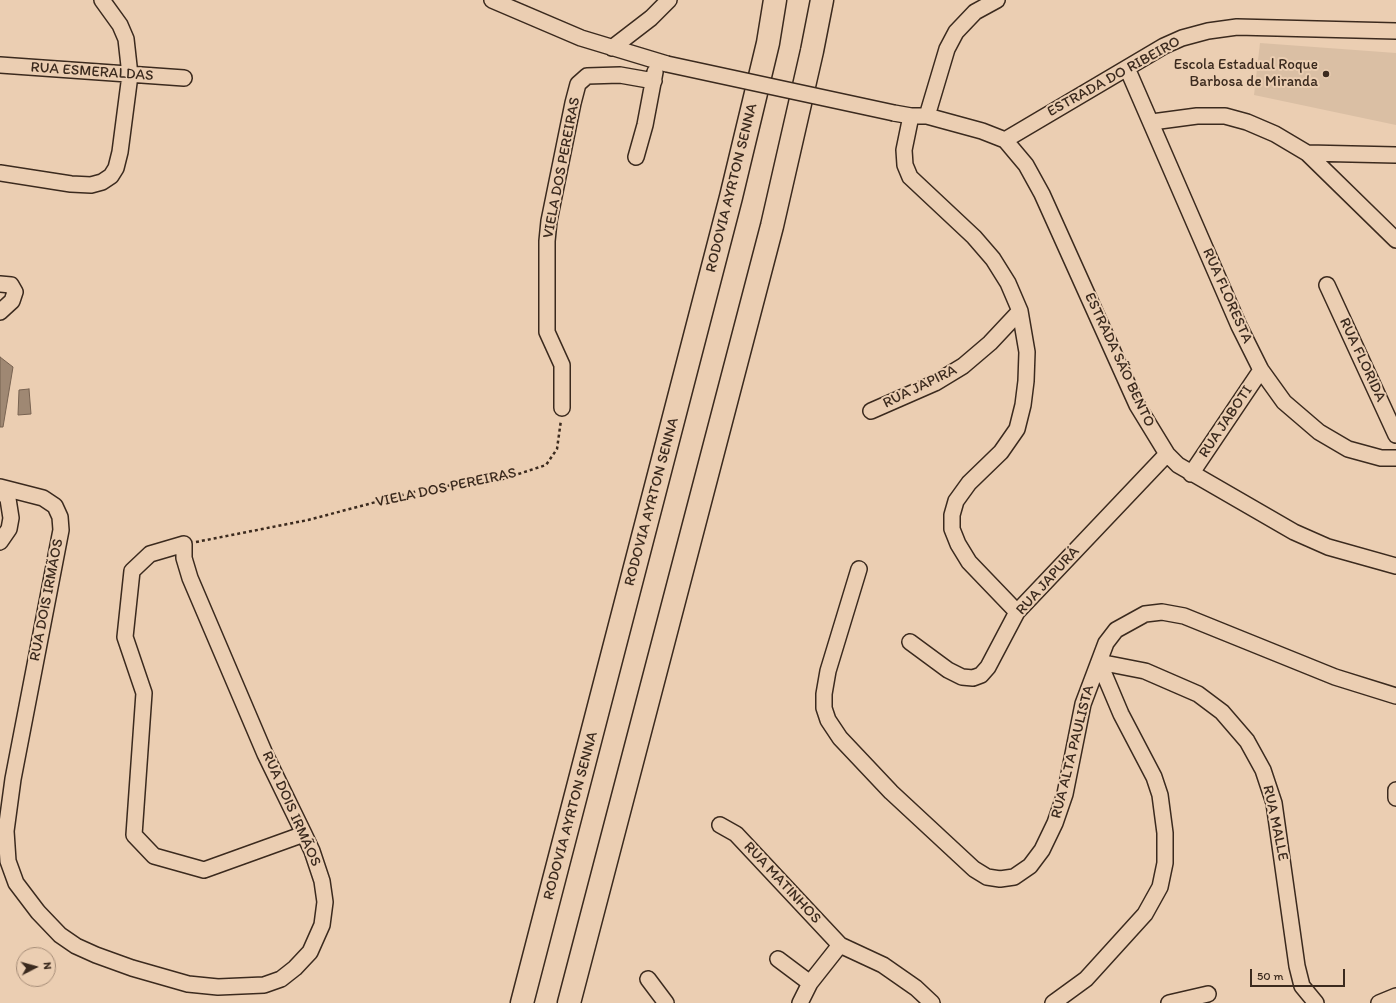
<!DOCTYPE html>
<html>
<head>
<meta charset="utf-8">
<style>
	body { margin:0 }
	#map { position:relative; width:1396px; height:1003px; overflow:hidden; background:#ebceb2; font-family:Itim,sans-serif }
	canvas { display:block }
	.north { position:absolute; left:16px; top:947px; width:40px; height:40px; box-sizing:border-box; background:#ebceb2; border:1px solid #a58c77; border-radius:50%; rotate:84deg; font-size:11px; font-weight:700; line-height:16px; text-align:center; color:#3b2a1e }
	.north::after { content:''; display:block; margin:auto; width:14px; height:18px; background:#3b2a1e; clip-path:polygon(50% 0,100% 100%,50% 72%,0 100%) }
	.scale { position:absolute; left:1250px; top:969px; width:95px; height:18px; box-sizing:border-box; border:2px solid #3b2a1e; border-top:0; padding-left:5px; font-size:12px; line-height:14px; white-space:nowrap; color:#3b2a1e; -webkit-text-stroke:3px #ebceb2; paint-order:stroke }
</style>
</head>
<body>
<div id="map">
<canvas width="1396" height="1003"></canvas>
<div class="north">N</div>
<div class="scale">50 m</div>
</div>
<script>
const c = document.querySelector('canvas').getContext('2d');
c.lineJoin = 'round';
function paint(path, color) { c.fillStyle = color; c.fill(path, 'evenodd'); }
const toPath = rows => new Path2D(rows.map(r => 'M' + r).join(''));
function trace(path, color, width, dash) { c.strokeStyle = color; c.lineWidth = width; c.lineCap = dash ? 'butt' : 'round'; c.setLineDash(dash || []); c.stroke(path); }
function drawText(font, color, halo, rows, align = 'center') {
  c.font = font + ' Itim,sans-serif'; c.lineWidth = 4; c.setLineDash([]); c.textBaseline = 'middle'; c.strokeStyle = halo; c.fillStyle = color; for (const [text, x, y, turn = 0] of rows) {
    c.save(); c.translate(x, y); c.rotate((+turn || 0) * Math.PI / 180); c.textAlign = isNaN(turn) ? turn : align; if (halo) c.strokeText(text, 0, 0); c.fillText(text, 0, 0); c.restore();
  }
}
paint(toPath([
	[1260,43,1396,53,1396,125,1254,95]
]), '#dabfa4');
const water = toPath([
	[0,357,13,367,3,427,0,427,0,357],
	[29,389,31,414,18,415,19,390,29,389]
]);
paint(water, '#9f8873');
trace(water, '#776251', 1);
const minor = toPath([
	[492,0,581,38,667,64],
	[612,48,651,18,669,0],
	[0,65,184,78],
	[1127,68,1239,326,1261,370,1284,402,1319,432,1348,449,1381,458,1396,458],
	[894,113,911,116,927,116,982,131,1005,140,1026,165,1042,194,1137,405,1167,454,1178,465,1294,532,1328,547,1396,566],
	[911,116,904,150,905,165,910,177,974,237,993,259,1008,283,1020,311,1027,352,1026,381,1023,405,1017,429,1001,452,969,483,956,501,952,515,952,529,958,544,969,562,1017,612],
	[927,116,947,49,956,32,975,12,997,0],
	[1152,122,1197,116,1225,116,1247,122,1275,134,1307,153,1396,240],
	[1005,140,1164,46,1182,38,1208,31,1237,27,1396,31],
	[1307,153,1396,155],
	[636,157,645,125,655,72],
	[0,173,71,184,91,185,102,182,111,176,116,168,120,152,130,75,126,39,120,25,102,0],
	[0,284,11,285,15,292,12,301,0,312],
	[1327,285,1396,435],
	[562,408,562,365,547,332,547,241,549,221,573,103,578,84,587,76,620,75,654,81],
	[871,411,935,383,963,366,990,343,1020,311],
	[1191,474,1261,370],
	[0,487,43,498,55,506,60,517,61,530,13,779,6,831,8,861,16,883,38,912,60,935,76,946,96,955,132,968,188,984,218,987,264,985,281,979,295,968,310,952,322,925,325,902,322,881,312,851,304,834,265,754,190,578,184,558,184,544,150,554,132,571,125,637,144,693,134,835,154,856,204,870,304,834],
	[0,488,8,499,11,518,9,529,0,542],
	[859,569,828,671,824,694,824,708,828,720,840,738,891,792,974,869,987,877,1000,879,1014,877,1030,866,1042,850,1055,823,1065,794,1083,704,1106,643,1116,630,1145,614,1162,612,1184,616,1335,677,1396,696],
	[910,642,948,670,962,677,973,678,981,675,988,667,1017,612,1167,454],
	[1099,662,1145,671,1198,694,1222,712,1247,741,1263,770,1274,803,1297,966,1302,986,1316,1003],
	[1396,790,1396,798],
	[720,825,736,834,840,945,883,965,916,988,932,1003],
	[778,959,810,983],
	[648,979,666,1003],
	[800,1003,810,983,840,945],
	[1053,1003,1086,979,1145,914,1160,887,1165,863,1165,833,1160,795,1154,777,1121,714,1099,662],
	[1169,1003,1208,994],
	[1379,1003,1396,996]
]);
const highway = toPath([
	[522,1003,731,197,768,43,775,0],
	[569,1003,772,226,812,51,822,0]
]);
trace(minor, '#3b2a1e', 18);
trace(highway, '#3b2a1e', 25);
trace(toPath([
	[196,542,308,520,429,488,503,479,546,465,557,449,561,420]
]), '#3b2a1e', 2.5, [3, 3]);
trace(minor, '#ebceb2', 15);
trace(highway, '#ebceb2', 22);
const minorBridge = toPath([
	[667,64,894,113]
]);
trace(minorBridge, '#3b2a1e', 18, []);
trace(minorBridge, '#ebceb2', 15);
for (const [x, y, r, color] of [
	[1326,74,4,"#3b2a1e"]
]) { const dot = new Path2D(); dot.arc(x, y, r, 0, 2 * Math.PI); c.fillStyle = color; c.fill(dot); trace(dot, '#ebceb2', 1.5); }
drawText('15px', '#3b2a1e', '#ebceb2', [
	["Escola Estadual Roque",1318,65],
	["Barbosa de Miranda",1318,82]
], 'right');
drawText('15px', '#3b2a1e', '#ebceb2', [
	["RUA ESMERALDAS",92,72,4],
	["ESTRADA DO RIBEIRO",1114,77,-29],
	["VIELA DOS PEREIRAS",562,168,-79],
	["RODOVIA AYRTON SENNA",732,188,-76],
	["RUA FLORESTA",1227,296,66],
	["ESTRADA SÃO BENTO",1119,360,65],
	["RUA FLORIDA",1362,360,65],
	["RUA JAPIRA",920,387,-26],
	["RUA JABOTI",1226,422,-56],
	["VIELA DOS PEREIRAS",446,488,-12],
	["RODOVIA AYRTON SENNA",652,502,-75],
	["RUA JAPURÁ",1048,581,-48],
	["RUA DOIS IRMÃOS",47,600,-79],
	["RUA ALTA PAULISTA",1073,752,-76],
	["RUA DOIS IRMÃOS",291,809,66],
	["RODOVIA AYRTON SENNA",571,816,-75],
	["RUA MALLE",1275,823,78],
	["RUA MATINHOS",782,883,47]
]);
</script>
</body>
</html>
